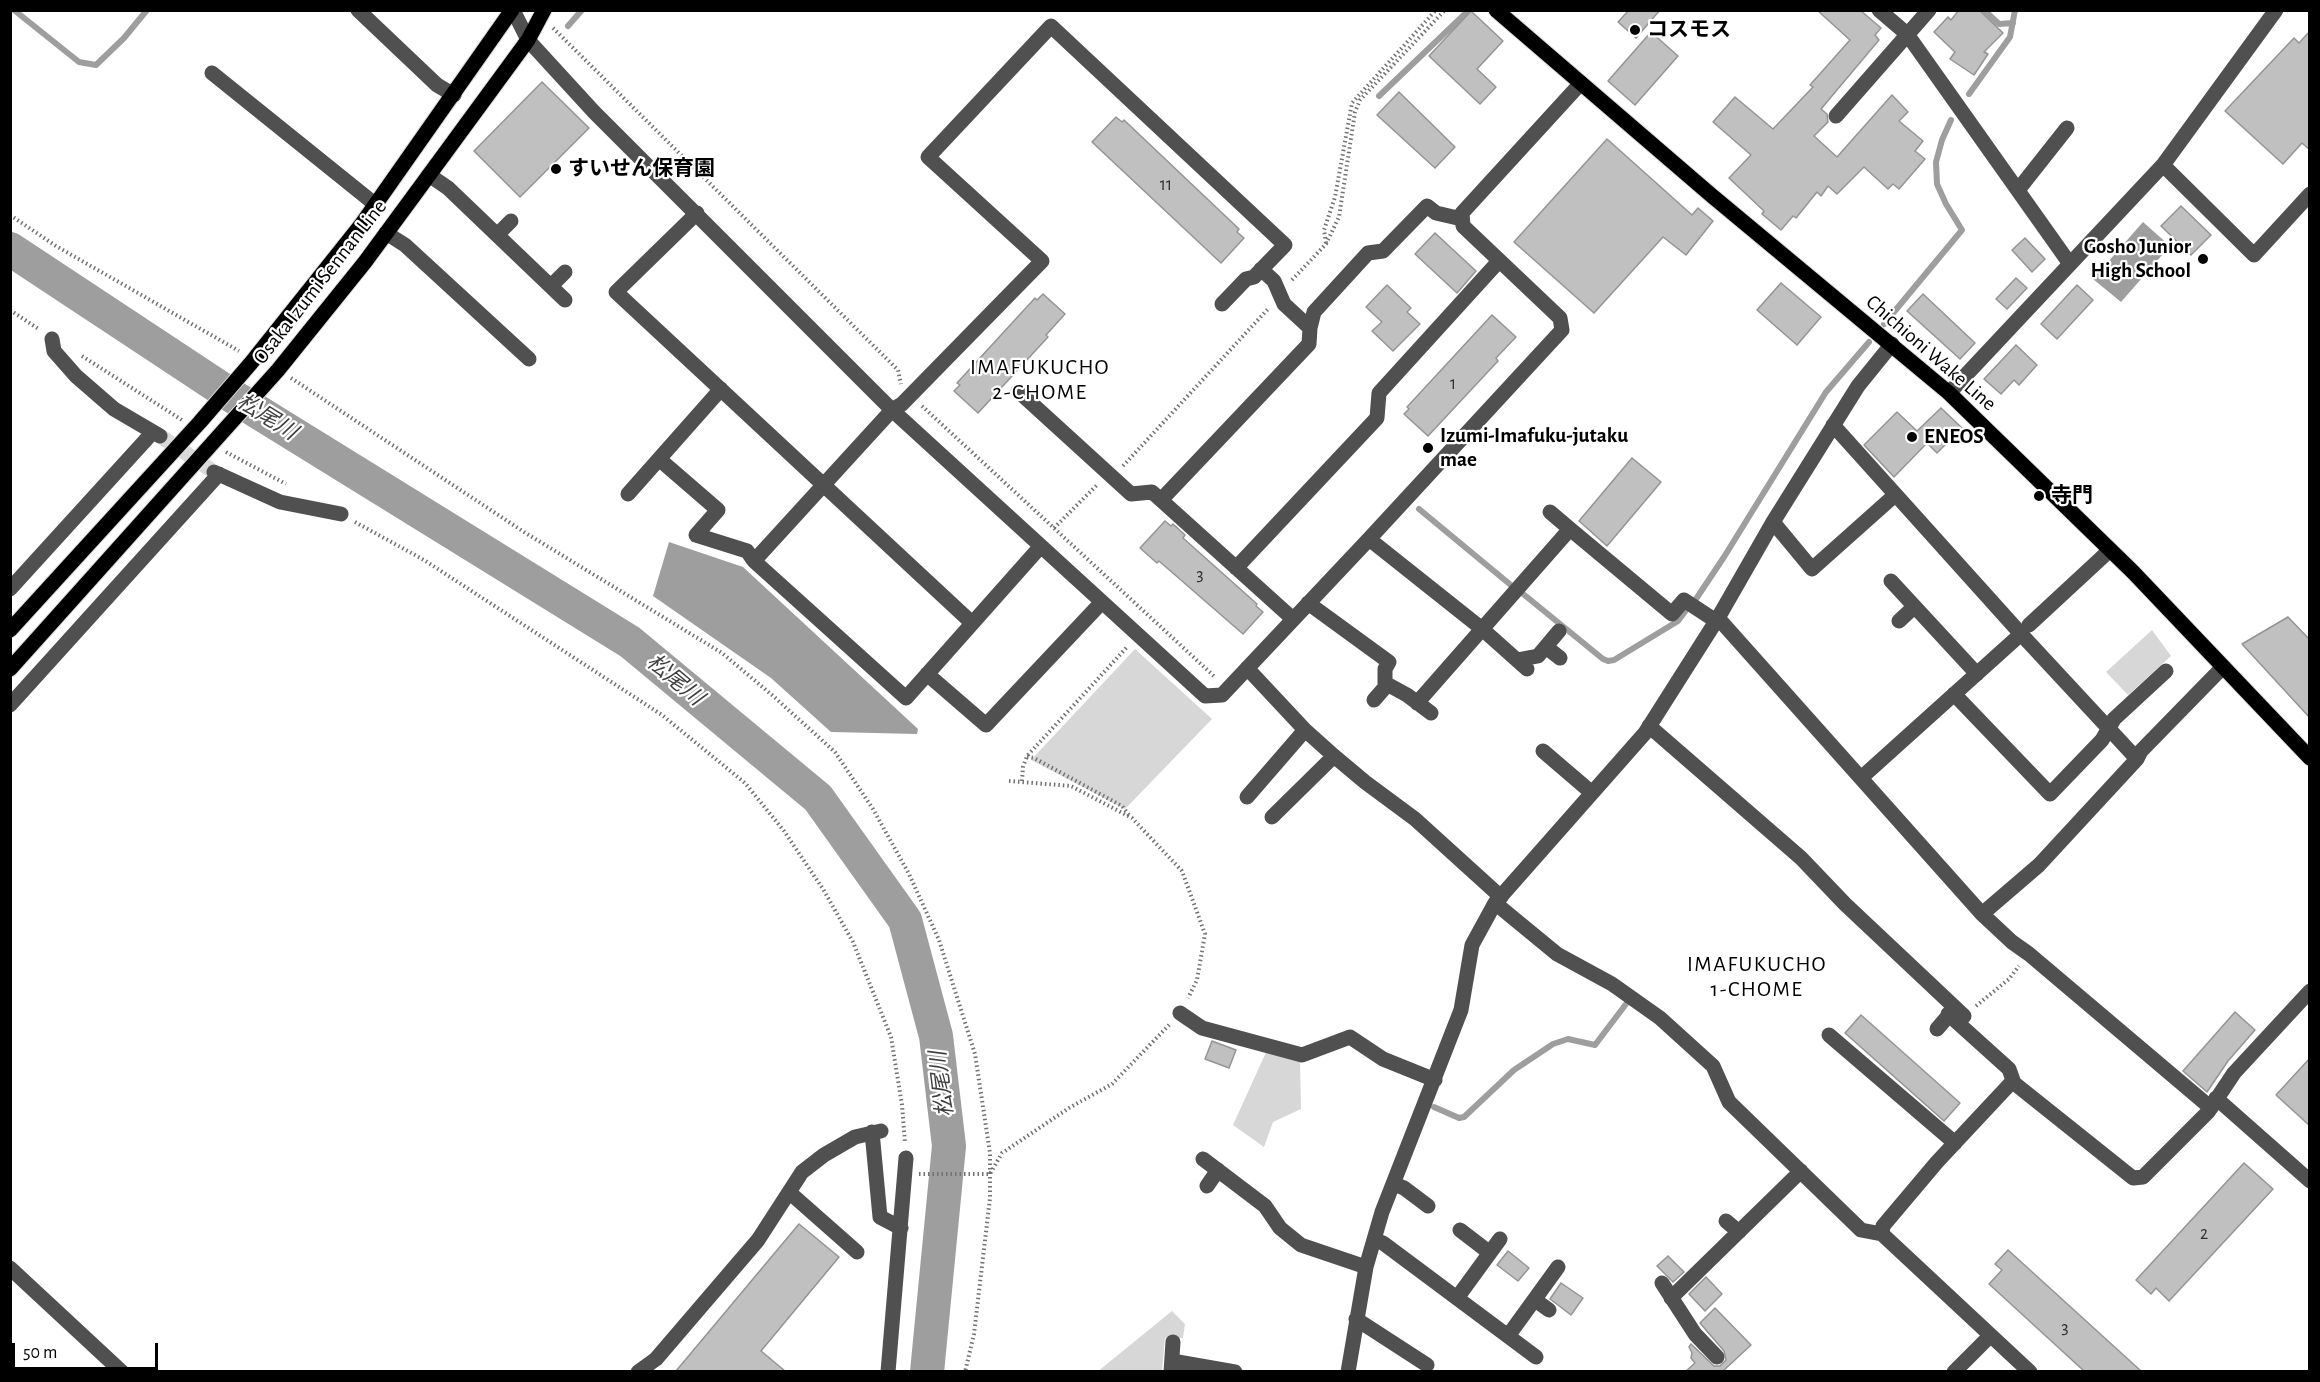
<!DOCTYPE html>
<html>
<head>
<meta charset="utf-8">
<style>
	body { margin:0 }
	#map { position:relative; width:2320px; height:1382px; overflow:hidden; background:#fff; font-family:"Alegreya Sans",sans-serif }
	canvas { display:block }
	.frame { position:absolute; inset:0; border:12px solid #000; pointer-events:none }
	.scale { position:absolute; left:12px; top:1343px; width:146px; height:27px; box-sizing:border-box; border:3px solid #000; border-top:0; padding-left:8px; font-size:18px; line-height:21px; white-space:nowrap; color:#000; -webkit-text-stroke:4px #fff; paint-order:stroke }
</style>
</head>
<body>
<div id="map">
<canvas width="2320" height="1382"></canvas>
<div class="frame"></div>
<div class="scale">50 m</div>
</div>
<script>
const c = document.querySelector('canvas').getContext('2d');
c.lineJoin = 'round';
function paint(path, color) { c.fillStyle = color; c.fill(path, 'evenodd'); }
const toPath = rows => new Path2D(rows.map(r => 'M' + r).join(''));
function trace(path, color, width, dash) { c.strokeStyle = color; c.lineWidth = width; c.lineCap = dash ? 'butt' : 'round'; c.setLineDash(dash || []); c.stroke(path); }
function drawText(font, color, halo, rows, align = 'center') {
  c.font = font + ' "Alegreya Sans","Noto Sans JP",sans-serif'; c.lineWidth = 4.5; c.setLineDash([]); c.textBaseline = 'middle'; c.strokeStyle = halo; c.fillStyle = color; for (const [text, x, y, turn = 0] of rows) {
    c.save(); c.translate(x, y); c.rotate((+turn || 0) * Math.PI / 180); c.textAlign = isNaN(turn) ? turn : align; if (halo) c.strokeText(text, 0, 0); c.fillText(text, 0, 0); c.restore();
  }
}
paint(toPath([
	[2152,630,2171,656,2128,695,2106,672],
	[1135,649,1212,719,1125,809,1031,760],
	[1267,1050,1300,1061,1301,1109,1273,1122,1264,1147,1233,1125],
	[1172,1311,1185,1324,1183,1338,1165,1338,1162,1371,1097,1372]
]), '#d7d7d7');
paint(toPath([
	[2143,222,2170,246,2121,302,2093,279],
	[669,542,743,567,918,729,917,734,831,732,771,678,653,596]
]), '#9e9e9e');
trace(toPath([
	[14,10,79,62,96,65,124,38,147,10],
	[1984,10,1999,24,2013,23],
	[568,26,582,10],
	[1969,94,2010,37,2015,10],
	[1379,96,1468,11],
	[1884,324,1962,230,1946,204,1937,184,1936,162,1942,140,1951,120],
	[1419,509,1512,586],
	[1522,593,1603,659,1608,661,1614,660,1678,621,1687,609],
	[1696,599,1724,557,1826,392,1869,342],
	[1434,1107,1459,1118,1464,1117,1514,1070,1553,1044,1568,1039,1595,1045,1626,1004]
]), '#9e9e9e', 6);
trace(toPath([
	[10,249,237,399,630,642,818,798,905,920,936,1036,949,1146,927,1372]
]), '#9e9e9e', 34);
const building = toPath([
	[1629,10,1660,10,1636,38,1618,22,1629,10],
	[1817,10,1860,10,1881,28,1875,35,1879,40,1821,109,1827,114,1828,122,1814,136,1837,157,1892,95,1908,112,1899,121,1923,141,1915,151,1925,159,1899,189,1893,184,1888,189,1864,167,1837,194,1828,186,1821,196,1817,192,1796,218,1793,216,1781,230,1762,214,1764,211,1729,178,1751,155,1713,122,1735,97,1773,129,1813,87,1810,85,1850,40,1817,10],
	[1959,10,1979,10,2003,33,1984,52,1988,54,1974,75,1950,59,1955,52,1934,32,1948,17,1951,20,1959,10],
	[1471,11,1503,41,1477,69,1496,87,1480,104,1429,56,1471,11],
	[2310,31,2310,150,2302,143,2283,164,2225,111,2294,38,2299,43,2310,31],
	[1651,32,1678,56,1635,105,1608,81,1651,32],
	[542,82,589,128,520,197,474,151,542,82],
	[1399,92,1455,147,1435,168,1377,115,1399,92],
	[1116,117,1122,122,1124,120,1239,229,1237,232,1244,238,1221,263,1092,142,1116,117],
	[1607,139,1692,215,1698,208,1713,221,1686,255,1663,237,1594,313,1514,242,1607,139],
	[2181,206,2211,235,2191,255,2161,226,2181,206],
	[1435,233,1476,271,1457,293,1415,254,1435,233],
	[2025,238,2045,259,2032,272,2012,250,2025,238],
	[2016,278,2027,288,2007,309,1996,299,2016,278],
	[1781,283,1821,317,1797,345,1757,310,1781,283],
	[1387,285,1411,308,1407,312,1420,324,1393,351,1372,331,1382,322,1366,307,1387,285],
	[2077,285,2093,300,2057,339,2041,324,2077,285],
	[1043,294,1065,314,1046,335,1048,337,978,413,954,391,960,385,957,383,1035,298,1037,300,1043,294],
	[1923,294,1975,343,1960,359,1907,311,1923,294],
	[1492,315,1516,337,1496,358,1498,361,1428,436,1404,414,1409,409,1407,407,1492,315],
	[2016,345,2037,365,2019,385,2014,380,2001,394,1984,379,2016,345],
	[1941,408,1962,428,1937,453,1927,443,1894,477,1864,445,1897,412,1917,431,1941,408],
	[1632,458,1661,482,1607,546,1579,521,1632,458],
	[1165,521,1171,526,1173,524,1185,535,1183,538,1257,604,1256,606,1263,612,1243,634,1159,561,1157,563,1140,548,1165,521],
	[2288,617,2310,640,2310,718,2242,644,2288,617],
	[2235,1012,2255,1030,2228,1061,2207,1092,2183,1071,2235,1012],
	[1861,1015,1960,1103,1944,1121,1845,1033,1861,1015],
	[1212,1041,1236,1050,1229,1068,1205,1059,1212,1041],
	[2310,1058,2310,1126,2276,1095,2310,1058],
	[2244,1163,2273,1189,2169,1301,2156,1288,2151,1294,2136,1280,2244,1163],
	[799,1224,839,1257,761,1351,785,1371,676,1371,799,1224],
	[2008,1250,2141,1371,2084,1371,1989,1284,2002,1270,1995,1264,2008,1250],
	[1508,1251,1529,1268,1518,1281,1497,1265,1508,1251],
	[1668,1256,1684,1272,1673,1282,1657,1266,1668,1256],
	[1706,1277,1722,1294,1705,1311,1689,1294,1706,1277],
	[1561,1283,1583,1298,1571,1315,1550,1299,1561,1283],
	[1715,1308,1751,1345,1723,1371,1686,1371,1695,1363,1691,1358,1692,1353,1689,1347,1691,1344,1714,1366,1720,1366,1726,1360,1724,1351,1700,1323,1715,1308]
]);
paint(building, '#c0c0c0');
trace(building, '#949494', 1.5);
trace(toPath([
	[160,436,214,472]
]), '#d9d9d9', 15, [15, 8]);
const major = toPath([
	[1496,10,1711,195,1949,393,2133,572,2310,758],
	[10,630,200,422,251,363,361,225,512,10],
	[10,669,278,370,365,262,429,175,528,40,544,10]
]);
trace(major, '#dbdbdb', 17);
trace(toPath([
	[553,28,898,370,901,384],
	[10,215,56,246,239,351],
	[1326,243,1324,230,1335,197,1352,103,1436,10],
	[1292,280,1326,244,1339,217,1355,112,1360,100,1445,10],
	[10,310,40,330],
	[82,356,182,420],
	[291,378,524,532,722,653,772,695,835,752,873,809,909,874,939,940,975,1054,990,1153,990,1198,974,1334,965,1372],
	[922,406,1216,678],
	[226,452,286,484],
	[1123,466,1268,309],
	[355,522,424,560,662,715,745,783,784,831,823,889,853,942,891,1037,902,1105,905,1143],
	[1054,528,1098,484],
	[1027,757,1034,758,1122,806,1129,815],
	[1009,781,1071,786,1132,818,1182,871,1205,934,1197,980,1188,998],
	[1022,781,1023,767,1027,756,1128,646],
	[1976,1006,2009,979,2019,966],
	[919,1174,990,1174,1002,1153,1069,1108,1112,1084,1170,1024]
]), '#727272', 4, [1.5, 3]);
trace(toPath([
	[358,10,437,85,454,95],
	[513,10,528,40,594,112,892,410,1205,696,1222,695,1369,539,1562,330,1560,318,1463,226,1462,213,1581,83],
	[1879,10,1907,34,2070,264],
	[212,73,376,205],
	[1836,116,1929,10],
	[2163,165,2254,255,2310,194],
	[429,175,448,188,565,300],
	[2018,190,2067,128],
	[697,213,616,292,972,623],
	[386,233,405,245,529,359],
	[497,235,511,221],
	[1261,269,1274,281,1284,304,1310,328],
	[551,286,565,272],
	[52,339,54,351,76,376,114,409,160,436],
	[1018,391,1131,494,1152,492,1161,500],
	[1949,393,2163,165,2276,10],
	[1833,425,2021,634,2137,759],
	[659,459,718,510,696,535,747,551,754,561],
	[214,472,280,502,341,514],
	[628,494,721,389],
	[1550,512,1570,529],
	[1773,522,1812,569,1895,495],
	[1369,539,1481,628,1527,669],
	[1041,546,906,698,754,561,892,410,902,404,1042,261,928,157,1051,26,1285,245,1254,277,1246,279,1222,304],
	[1236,568,1377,418,1379,393,1499,261],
	[1891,581,1977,674],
	[10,589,153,432],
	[1308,603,1389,662,1385,669,1385,683,1407,695,1431,713],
	[1718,618,1982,914,2012,942,2029,954,2211,1108],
	[1293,619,1161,500,1309,344,1310,328,1314,312,1368,253,1383,251,1427,206,1436,213,1462,219],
	[1899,621,1914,607],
	[2029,625,2110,550],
	[1546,647,1560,658],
	[1517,660,1538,656,1559,631],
	[1247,668,1305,730,1334,756,1365,782,1415,819,1501,897],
	[927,674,986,725,1102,602],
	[1954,694,2050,794,2102,740,2114,719,2166,671],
	[1374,700,1387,685],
	[1417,703,1570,529,1672,614,1684,600,1716,621],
	[10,705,219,474],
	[1649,726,1801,858,1845,904,1964,1016],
	[1543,751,1592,793],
	[1861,778,2021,634],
	[1247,797,1305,730],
	[1272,817,1334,756],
	[1495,903,1557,954,1612,984,1660,1018,1713,1066,1729,1102,1861,1230,1882,1234,2030,1372],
	[1982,914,2039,865,2137,759,2141,751,2222,668],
	[1180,1013,1202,1028,1302,1055,1350,1037,1383,1059,1435,1080],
	[1948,1014,2009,1069,2014,1083],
	[1937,1029,1949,1015],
	[1829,1035,1955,1143],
	[2216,1098,2310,1181],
	[872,1132,880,1217,901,1228],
	[1203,1159,1265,1206,1280,1228,1301,1245,1366,1267],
	[1394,1184,1404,1188,1428,1206],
	[1207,1186,1218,1170],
	[789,1192,857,1252],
	[1726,1221,1739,1232],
	[1460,1230,1490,1253],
	[1882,1234,1883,1226,1937,1162,2009,1085,2014,1083,2133,1178,2143,1177,2208,1112,2234,1073,2310,991],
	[1375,1240,1383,1243,1536,1357],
	[10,1268,122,1372],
	[1662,1283,1695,1334,1717,1357],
	[1457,1298,1500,1239],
	[1671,1298,1801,1171],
	[1535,1300,1549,1310],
	[1356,1319,1427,1365],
	[1508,1336,1558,1267],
	[1172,1361,1235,1372],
	[638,1372,656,1359,758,1240,802,1172,824,1155,855,1137,881,1131],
	[888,1372,906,1158],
	[1171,1372,1173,1342],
	[1348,1372,1366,1267,1382,1212,1461,1010,1472,945,1495,903,1645,733,1718,618,1773,522,1858,386,1892,344],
	[1954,1372,1990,1336]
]), '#505050', 15);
trace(major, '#000', 15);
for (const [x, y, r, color] of [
	[1635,30,6,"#000"],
	[556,169,6,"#000"],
	[2203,259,6,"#000"],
	[1912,437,6,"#000"],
	[1428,448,6,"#000"],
	[2039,496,6,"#000"]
]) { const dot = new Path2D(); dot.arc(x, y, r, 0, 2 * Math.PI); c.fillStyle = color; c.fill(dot); trace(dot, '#fff', 2); }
drawText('18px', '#303030', null, [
	["11",1166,185],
	["1",1453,384],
	["3",1200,575],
	["2",2204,1234],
	["3",2065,1328]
]);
drawText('bold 21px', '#000', '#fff', [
	["コスモス",1647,30],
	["すいせん保育園",568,169],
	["Gosho Junior",2191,247,"right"],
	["High School",2191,271,"right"],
	["Izumi-Imafuku-jutaku",1440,436],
	["mae",1440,460],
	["ENEOS",1924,437],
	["寺門",2051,496]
], 'left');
drawText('21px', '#000', '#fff', [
	["Osaka Izumi Sennan Line",320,282,-52],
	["Chichioni Wake Line",1931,353,41]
]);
c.letterSpacing = '1.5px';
drawText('22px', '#000', '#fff', [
	["IMAFUKUCHO",1040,367],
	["2-CHOME",1040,392],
	["IMAFUKUCHO",1757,964],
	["1-CHOME",1757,989]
]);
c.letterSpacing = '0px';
drawText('italic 22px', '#3f3f3f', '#fff', [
	["松尾川",267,417,32],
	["松尾川",675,680,40],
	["松尾川",942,1084,-97]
]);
</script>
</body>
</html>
